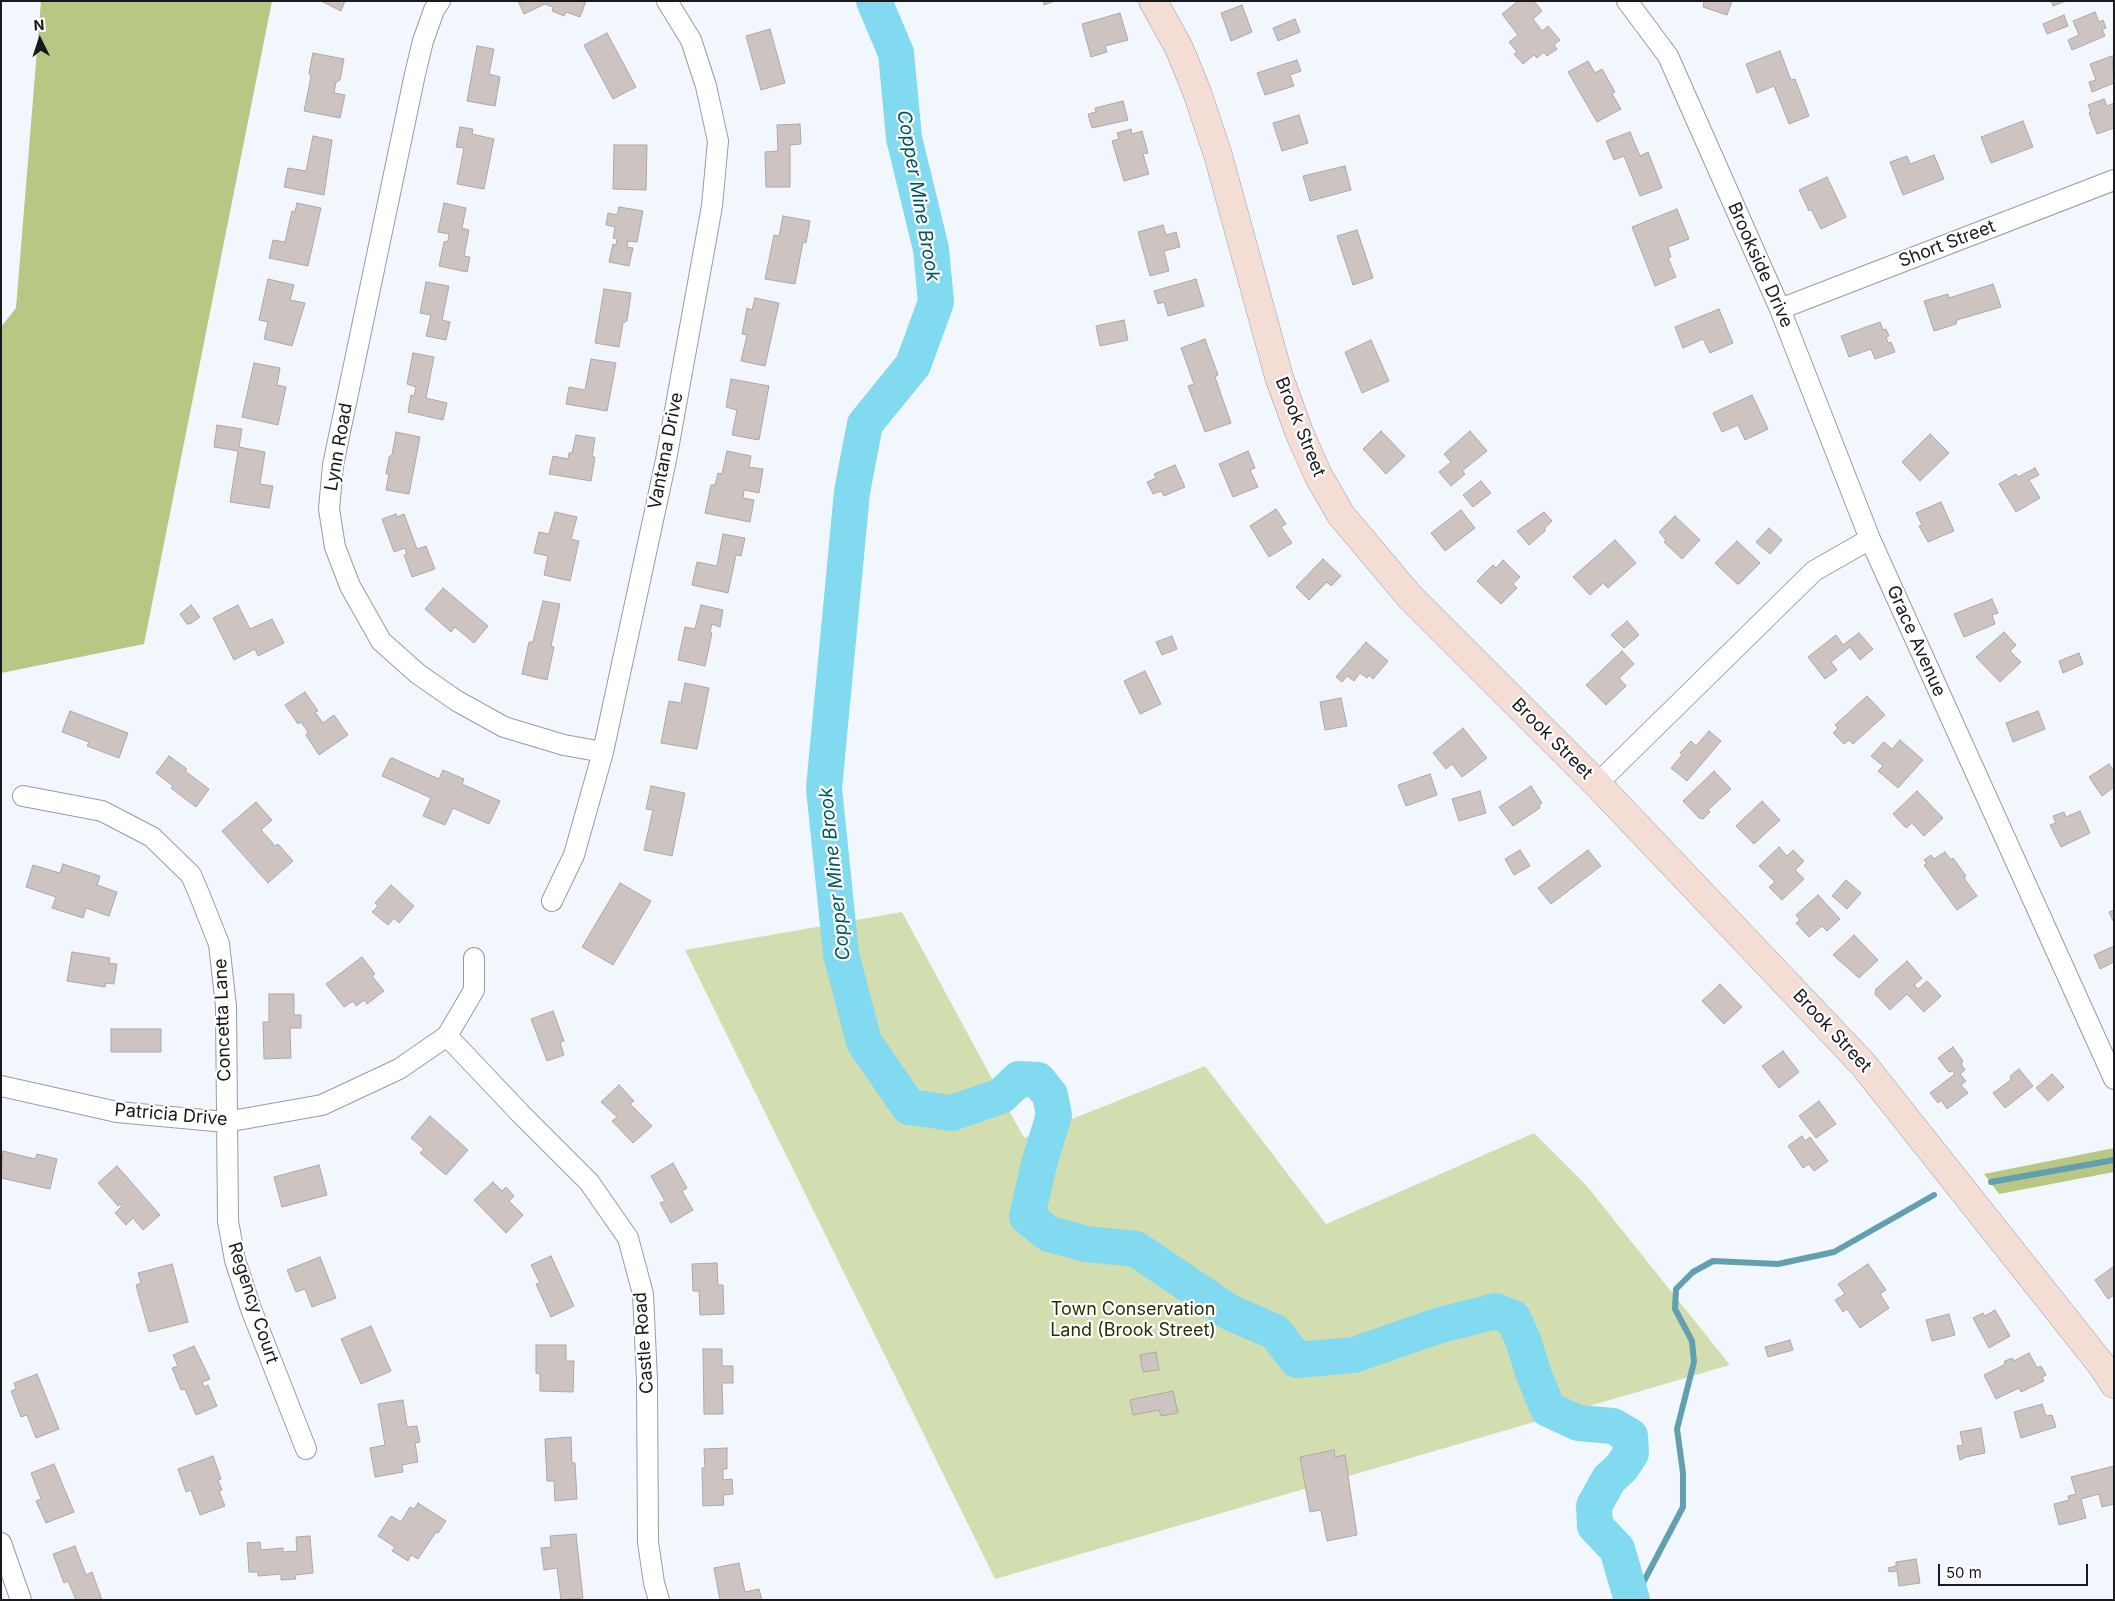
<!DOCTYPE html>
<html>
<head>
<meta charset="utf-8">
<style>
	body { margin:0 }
	#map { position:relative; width:2115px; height:1601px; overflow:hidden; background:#f2f7fe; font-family:Inter,sans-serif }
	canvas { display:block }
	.frame { position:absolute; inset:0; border:2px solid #18191c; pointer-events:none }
	.north { position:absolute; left:15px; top:15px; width:50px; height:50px; -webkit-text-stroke:4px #fff; paint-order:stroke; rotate:356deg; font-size:14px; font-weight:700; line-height:20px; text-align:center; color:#18191c }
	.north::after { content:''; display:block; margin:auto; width:18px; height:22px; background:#18191c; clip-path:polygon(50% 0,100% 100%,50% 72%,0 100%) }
	.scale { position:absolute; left:1938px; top:1564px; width:150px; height:22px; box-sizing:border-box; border:2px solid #18191c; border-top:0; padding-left:6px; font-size:15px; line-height:18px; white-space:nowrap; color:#18191c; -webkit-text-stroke:4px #fff; paint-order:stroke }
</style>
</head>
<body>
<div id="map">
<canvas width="2115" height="1601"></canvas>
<div class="frame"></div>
<div class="north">N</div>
<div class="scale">50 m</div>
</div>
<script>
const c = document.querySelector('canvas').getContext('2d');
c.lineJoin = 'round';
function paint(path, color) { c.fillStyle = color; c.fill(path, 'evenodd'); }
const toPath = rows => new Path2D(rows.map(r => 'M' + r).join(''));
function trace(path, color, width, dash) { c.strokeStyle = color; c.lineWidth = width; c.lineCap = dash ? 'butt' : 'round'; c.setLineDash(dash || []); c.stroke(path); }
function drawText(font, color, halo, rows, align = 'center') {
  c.font = font + ' Inter,sans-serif'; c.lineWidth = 4.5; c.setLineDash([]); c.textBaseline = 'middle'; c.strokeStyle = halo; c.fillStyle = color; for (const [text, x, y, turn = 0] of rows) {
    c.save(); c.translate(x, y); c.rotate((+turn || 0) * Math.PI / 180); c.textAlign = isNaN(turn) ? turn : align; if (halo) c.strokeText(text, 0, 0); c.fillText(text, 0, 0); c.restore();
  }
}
paint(toPath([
	[902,912,1024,1138,1205,1066,1326,1224,1534,1133,1586,1185,1730,1365,995,1579,685,950]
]), '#d3deb0');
paint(toPath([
	[41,1,272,1,144,644,1,673,1,327,16,308],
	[2114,1148,2114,1172,1999,1194,1984,1174]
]), '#b8c784');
trace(toPath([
	[1991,1182,2114,1160],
	[1634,1600,1683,1507,1683,1473,1677,1429,1694,1362,1692,1341,1675,1309,1676,1289,1693,1272,1713,1261,1778,1264,1834,1252,1934,1195]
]), '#62a0b0', 6);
trace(toPath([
	[874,1,896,53,904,138,931,249,936,302,913,365,865,424,852,492,824,788,841,954,864,1042,909,1107,952,1113,1001,1096,1019,1079,1038,1080,1050,1095,1054,1115,1039,1164,1027,1217,1049,1234,1086,1244,1136,1249,1229,1312,1275,1332,1297,1360,1354,1355,1437,1326,1496,1311,1513,1318,1523,1340,1534,1375,1548,1409,1578,1423,1613,1426,1630,1436,1631,1453,1622,1467,1609,1479,1594,1506,1595,1526,1617,1549,1632,1600]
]), '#81daf0', 36);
const building = toPath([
	[321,1,345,1,341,11,321,1],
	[518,1,586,1,580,17,566,12,564,16,552,11,553,7,545,4,524,14,518,1],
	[1043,1,1055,1,1044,5,1043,1],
	[1518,1,1534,1,1542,11,1533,19,1542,31,1548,26,1560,40,1554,45,1557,49,1547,56,1544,52,1537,58,1534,55,1523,64,1514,54,1517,52,1509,42,1518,35,1502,14,1518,1],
	[1704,1,1732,1,1727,15,1703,7,1704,1],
	[2051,1,2066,1,2053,6,2051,1],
	[1242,5,1252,32,1231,41,1221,13,1242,5],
	[2095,12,2099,22,2103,20,2106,28,2102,29,2105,36,2072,50,2068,40,2079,35,2073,21,2095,12],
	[1120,13,1128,40,1105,46,1107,52,1091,57,1082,24,1120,13],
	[2064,15,2068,26,2047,34,2043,24,2064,15],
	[1295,19,1300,32,1278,41,1273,28,1295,19],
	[770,29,785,83,761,90,746,36,770,29],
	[607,33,636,87,613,99,584,45,607,33],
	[477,46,494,49,489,74,500,77,495,106,467,101,477,46],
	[1780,51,1791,80,1795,79,1809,116,1789,124,1774,86,1757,93,1746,64,1780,51],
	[313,53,344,59,340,80,336,82,334,93,345,95,340,118,304,111,311,77,309,73,313,53],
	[2112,56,2114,83,2092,92,2089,82,2096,80,2090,64,2112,56],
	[1297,60,1301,71,1290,75,1294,86,1265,95,1257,73,1297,60],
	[1588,61,1595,73,1602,69,1615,92,1612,94,1621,109,1597,122,1568,72,1588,61],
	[2104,99,2107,106,2114,103,2114,128,2097,134,2089,113,2091,112,2088,105,2104,99],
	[1123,101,1128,120,1092,128,1088,114,1096,112,1095,108,1123,101],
	[1299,115,1308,143,1282,151,1273,123,1299,115],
	[2023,121,2033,147,1991,163,1981,137,2023,121],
	[800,124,801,144,790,145,790,187,766,187,765,152,778,151,777,125,800,124],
	[460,127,473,129,472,134,494,139,484,189,457,184,464,148,456,147,460,127],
	[1131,129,1132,134,1142,131,1148,153,1143,154,1149,174,1124,181,1112,141,1119,139,1117,133,1131,129],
	[1630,132,1640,156,1648,152,1662,188,1640,196,1624,156,1614,160,1606,141,1630,132],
	[313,136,332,140,324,195,284,187,288,168,306,171,313,136],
	[614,145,647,145,646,190,613,189,614,145],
	[1934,155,1944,179,1903,195,1890,162,1907,156,1910,164,1934,155],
	[1345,166,1351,190,1310,201,1303,176,1345,166],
	[1827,177,1846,217,1821,229,1811,209,1809,211,1799,190,1827,177],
	[297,203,321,208,308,266,269,258,273,240,285,242,292,211,295,212,297,203],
	[444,203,466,208,462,228,469,230,464,256,470,257,467,272,439,266,444,242,448,241,449,234,438,232,444,203],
	[619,207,643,211,637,242,628,241,627,247,633,248,629,266,609,262,613,244,616,245,617,239,613,238,615,227,606,225,608,213,617,215,619,207],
	[1677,209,1689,239,1668,247,1671,257,1668,258,1676,277,1655,286,1632,227,1677,209],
	[783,216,810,221,806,243,803,242,795,284,765,279,774,235,779,236,783,216],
	[1163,225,1166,235,1176,232,1180,247,1164,251,1169,271,1150,276,1138,232,1163,225],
	[1357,230,1373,278,1353,285,1337,236,1357,230],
	[268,279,294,285,290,300,305,303,292,346,264,339,268,322,259,320,268,279],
	[1196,279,1204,306,1168,316,1164,302,1158,304,1154,291,1196,279],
	[426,282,449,286,442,320,450,322,446,340,426,336,431,315,420,313,426,282],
	[1993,284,2001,307,1957,320,1956,324,1934,331,1924,301,1948,294,1949,298,1993,284],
	[604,289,631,293,627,321,623,323,619,347,595,343,604,289],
	[755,298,779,303,765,366,741,361,747,335,742,334,747,308,752,310,755,298],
	[1719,309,1733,343,1710,353,1703,339,1683,348,1675,327,1719,309],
	[1124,320,1128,340,1100,346,1096,326,1124,320],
	[1880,322,1883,330,1886,329,1889,336,1886,337,1888,343,1891,342,1895,352,1875,359,1871,349,1849,357,1841,336,1880,322],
	[1205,339,1218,375,1215,377,1231,423,1205,432,1188,386,1194,384,1181,348,1205,339],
	[1371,340,1389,381,1362,393,1345,352,1371,340],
	[413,353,434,357,426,398,447,403,443,420,408,412,411,395,414,396,416,387,407,384,413,353],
	[591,359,616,363,607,411,566,404,569,387,585,390,591,359],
	[254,363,280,368,277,385,286,387,278,425,242,417,254,363],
	[731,379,769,386,759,440,732,435,737,410,726,407,731,379],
	[1752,395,1768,429,1745,440,1738,425,1722,432,1713,413,1752,395],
	[217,425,242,429,239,447,265,452,260,484,273,486,269,508,230,502,238,451,214,447,217,425],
	[1381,431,1405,456,1386,474,1363,449,1381,431],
	[1470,431,1487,451,1462,471,1465,474,1451,486,1439,472,1451,462,1444,454,1470,431],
	[396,432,420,437,409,494,386,490,389,474,386,474,389,457,392,455,396,432],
	[1930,434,1949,453,1920,481,1902,462,1930,434],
	[576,435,595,438,592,457,595,457,591,481,549,474,553,456,568,459,569,453,572,453,576,435],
	[727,451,751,456,749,467,763,469,759,493,744,490,743,498,754,500,750,522,705,513,711,485,715,485,718,473,722,474,727,451],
	[1248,451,1255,468,1250,470,1258,487,1233,497,1219,464,1248,451],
	[1175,465,1185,487,1164,496,1161,491,1153,494,1147,482,1156,478,1154,474,1175,465],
	[2035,468,2039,475,2029,480,2040,498,2016,512,1999,484,2016,474,2018,477,2035,468],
	[1481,481,1491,493,1473,507,1463,495,1481,481],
	[1941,502,1954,531,1928,542,1919,526,1922,525,1916,513,1941,502],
	[1276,509,1286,524,1281,527,1292,543,1269,557,1250,526,1276,509],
	[1461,510,1475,528,1445,551,1431,533,1461,510],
	[555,512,577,517,571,539,579,541,570,581,544,575,548,556,534,553,539,532,549,534,555,512],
	[1544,512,1552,521,1545,528,1545,531,1529,545,1517,531,1544,512],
	[396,514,397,517,404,514,417,549,426,546,435,569,412,577,404,555,407,554,405,548,394,552,382,519,396,514],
	[1675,516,1700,540,1682,559,1664,542,1666,540,1659,532,1675,516],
	[1769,528,1782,540,1770,554,1756,542,1769,528],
	[723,534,745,538,741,556,736,555,728,593,692,585,697,562,717,566,723,534],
	[1615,540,1636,563,1608,588,1603,583,1590,595,1573,577,1615,540],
	[1737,541,1760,563,1739,584,1737,584,1715,563,1737,541],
	[1323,559,1341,576,1331,586,1327,582,1309,600,1296,587,1323,559],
	[1503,560,1520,577,1513,584,1517,588,1501,604,1477,581,1493,565,1496,568,1503,560],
	[443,588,488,626,474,643,455,627,451,632,425,609,443,588],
	[1992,599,1998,613,1992,615,1995,624,1964,637,1954,614,1992,599],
	[543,601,560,604,551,646,554,647,547,680,522,674,529,642,533,642,543,601],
	[191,605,200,617,190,624,187,624,180,614,191,605],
	[238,605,250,629,272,619,284,643,258,656,255,649,234,660,213,618,238,605],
	[701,605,723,610,720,627,712,624,710,632,712,633,705,666,678,660,685,627,695,629,701,605],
	[1627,621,1639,635,1624,648,1611,635,1627,621],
	[2004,632,2016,645,2010,651,2021,662,2000,682,1976,657,2004,632],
	[1859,633,1873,649,1860,660,1850,647,1831,662,1837,670,1825,679,1808,657,1836,635,1843,645,1859,633],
	[1172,636,1177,649,1162,655,1156,642,1172,636],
	[1366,642,1388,661,1373,679,1369,675,1367,678,1360,673,1354,681,1347,676,1342,682,1336,677,1366,642],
	[1622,651,1634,664,1619,678,1626,686,1606,705,1586,685,1622,651],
	[2079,653,2083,664,2063,673,2059,661,2079,653],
	[1145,671,1161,704,1140,714,1124,681,1145,671],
	[685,683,709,688,697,749,661,743,669,701,681,703,685,683],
	[305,692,318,711,315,712,323,723,334,715,348,735,319,755,306,735,308,732,301,722,298,724,285,705,305,692],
	[1867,696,1885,715,1853,744,1849,740,1844,744,1833,733,1838,728,1835,725,1867,696],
	[1341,698,1347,726,1325,730,1320,702,1341,698],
	[70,711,128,733,119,758,87,746,89,742,62,732,70,711],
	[2038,711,2045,729,2013,742,2006,723,2038,711],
	[1463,728,1487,758,1462,777,1452,764,1446,769,1433,753,1463,728],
	[1709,731,1721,741,1687,781,1671,768,1682,755,1680,753,1691,741,1696,746,1709,731],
	[1900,740,1923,760,1898,788,1878,771,1883,766,1871,756,1884,742,1892,749,1900,740],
	[169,756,187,769,185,771,209,789,196,807,171,788,173,786,156,773,169,756],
	[392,758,439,779,443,770,464,779,462,784,500,801,489,824,453,808,445,825,423,816,431,798,382,776,390,759,392,758],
	[2109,764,2114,771,2114,787,2102,796,2089,777,2109,764],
	[1714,771,1731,789,1708,810,1710,812,1703,819,1699,818,1683,801,1714,771],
	[1430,774,1437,795,1406,806,1398,785,1430,774],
	[651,786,685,793,672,856,644,850,653,810,646,809,651,786],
	[1531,786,1542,803,1539,805,1540,808,1513,826,1499,807,1531,786],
	[1480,791,1486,813,1459,821,1452,799,1480,791],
	[1917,791,1943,818,1924,836,1912,823,1906,828,1893,814,1917,791],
	[1762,801,1780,820,1754,844,1736,826,1762,801],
	[256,802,272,820,261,830,275,846,278,844,293,861,268,883,222,831,256,802],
	[2080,811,2090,833,2061,847,2050,825,2056,823,2053,816,2064,812,2066,817,2080,811],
	[1779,847,1787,856,1793,850,1804,861,1795,870,1804,879,1782,900,1769,887,1775,882,1759,866,1779,847],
	[1520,850,1530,866,1514,875,1505,859,1520,850],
	[1588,850,1601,866,1551,904,1538,888,1588,850],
	[1945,852,1951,860,1953,858,1966,876,1964,878,1977,896,1957,910,1924,865,1927,863,1924,860,1931,855,1934,859,1945,852],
	[63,864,100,876,97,885,117,892,109,916,86,908,83,918,52,908,56,897,26,887,33,865,60,873,63,864],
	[1846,880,1861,893,1847,909,1832,896,1846,880],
	[620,883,651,901,613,965,582,947,620,883],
	[391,885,414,906,399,923,394,918,388,925,372,912,378,906,375,903,391,885],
	[1818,895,1840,919,1827,931,1822,926,1809,937,1796,923,1800,920,1796,915,1818,895],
	[2114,910,2114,923,2109,912,2114,910],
	[1854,935,1878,960,1859,978,1833,955,1854,935],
	[2114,946,2114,962,2100,969,2094,955,2114,946],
	[72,952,110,958,109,963,117,964,114,984,106,983,105,987,67,981,72,952],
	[362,957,375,974,372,976,384,991,367,1004,364,1000,356,1006,353,1001,344,1007,326,984,362,957],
	[1907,961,1922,978,1914,985,1918,989,1927,981,1941,996,1924,1012,1907,994,1890,1010,1875,994,1876,989,1907,961],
	[1720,984,1742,1007,1724,1024,1702,1001,1720,984],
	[269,994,294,994,294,1015,301,1015,301,1028,290,1028,291,1058,264,1059,263,1022,269,1022,269,994],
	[553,1011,564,1041,560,1042,564,1055,547,1061,531,1019,553,1011],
	[111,1029,161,1029,161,1052,111,1052,111,1029],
	[1953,1047,1963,1061,1961,1064,1965,1070,1960,1074,1966,1081,1961,1085,1968,1093,1947,1109,1941,1100,1938,1103,1930,1093,1955,1074,1952,1071,1949,1072,1938,1058,1953,1047],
	[1783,1051,1799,1072,1779,1088,1762,1066,1783,1051],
	[2019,1069,2033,1086,2005,1108,1993,1093,2011,1080,2010,1076,2019,1069],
	[2052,1074,2064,1087,2048,1101,2036,1088,2052,1074],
	[619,1085,634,1101,630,1104,652,1126,633,1143,612,1121,617,1117,601,1102,619,1085],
	[1819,1101,1836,1124,1816,1138,1799,1116,1819,1101],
	[430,1116,468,1150,446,1175,420,1153,424,1149,411,1138,430,1116],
	[1802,1136,1805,1141,1810,1137,1828,1161,1814,1171,1809,1164,1803,1168,1788,1146,1802,1136],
	[3,1151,35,1159,37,1154,57,1159,50,1189,1,1178,3,1151],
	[673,1163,687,1188,682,1191,693,1210,671,1223,660,1203,665,1201,651,1176,673,1163],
	[319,1165,327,1195,282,1207,274,1177,319,1165],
	[117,1166,160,1215,143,1230,133,1218,126,1225,115,1213,122,1206,120,1204,118,1206,98,1183,117,1166],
	[493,1182,502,1191,506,1187,514,1196,509,1201,523,1215,506,1233,474,1200,493,1182],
	[551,1256,574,1306,551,1317,536,1284,540,1283,531,1265,551,1256],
	[320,1257,336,1298,312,1307,305,1289,296,1292,287,1270,320,1257],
	[717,1263,718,1285,723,1285,724,1314,700,1315,699,1291,693,1291,692,1264,717,1263],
	[172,1264,188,1322,149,1332,136,1285,141,1283,138,1273,172,1264],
	[1868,1264,1886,1290,1880,1294,1889,1308,1860,1328,1847,1309,1843,1312,1835,1300,1845,1294,1838,1284,1868,1264],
	[2114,1266,2114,1295,2108,1299,2095,1280,2114,1266],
	[1995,1310,2010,1336,1989,1348,1973,1318,1983,1313,1985,1316,1995,1310],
	[1949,1314,1955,1335,1932,1341,1926,1320,1949,1314],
	[371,1326,391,1371,361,1384,341,1339,371,1326],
	[1790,1340,1793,1350,1768,1357,1765,1347,1790,1340],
	[536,1345,566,1345,566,1361,574,1361,573,1392,540,1391,540,1374,536,1373,536,1345],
	[194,1346,210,1379,202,1382,204,1387,208,1385,217,1406,196,1415,185,1389,181,1390,172,1368,178,1366,173,1355,194,1346],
	[703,1349,722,1349,722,1366,733,1366,733,1383,722,1383,723,1414,704,1414,703,1349],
	[1156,1352,1159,1370,1143,1372,1140,1355,1156,1352],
	[2029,1353,2037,1368,2041,1366,2046,1375,2042,1377,2044,1381,2021,1392,2019,1388,1996,1399,1984,1375,2004,1365,2005,1361,2012,1358,2014,1361,2029,1353],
	[37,1374,59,1429,36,1438,27,1415,21,1417,11,1391,16,1389,14,1383,37,1374],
	[1173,1391,1178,1413,1161,1416,1159,1410,1133,1415,1130,1400,1173,1391],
	[403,1400,407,1427,417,1426,420,1442,415,1443,418,1462,402,1465,403,1472,375,1477,370,1448,385,1445,378,1404,403,1400],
	[2042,1404,2046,1416,2052,1415,2056,1427,2021,1438,2014,1412,2042,1404],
	[1981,1428,1985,1453,1966,1457,1960,1460,1957,1446,1963,1445,1960,1432,1981,1428],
	[571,1437,572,1463,575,1463,577,1499,555,1501,554,1481,547,1481,545,1439,571,1437],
	[727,1448,727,1469,723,1469,723,1480,732,1479,733,1494,723,1495,724,1505,703,1506,702,1468,705,1468,704,1449,727,1448],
	[1334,1450,1335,1457,1345,1455,1357,1535,1327,1541,1321,1510,1310,1512,1300,1457,1334,1450],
	[213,1456,221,1479,218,1480,222,1490,219,1491,225,1506,200,1515,191,1490,186,1492,178,1469,213,1456],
	[54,1464,74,1512,46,1523,36,1501,41,1499,31,1473,54,1464],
	[2114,1466,2114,1504,2102,1507,2099,1494,2081,1499,2086,1518,2059,1525,2054,1504,2069,1500,2068,1496,2076,1494,2071,1477,2114,1466],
	[418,1503,446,1521,438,1533,436,1532,418,1559,411,1555,408,1561,392,1551,395,1547,378,1536,391,1516,401,1522,410,1507,414,1509,418,1503],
	[576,1534,583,1598,561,1600,557,1568,544,1570,541,1548,551,1547,550,1536,576,1534],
	[310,1536,313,1573,295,1575,296,1579,281,1580,281,1574,258,1576,258,1572,249,1572,247,1543,260,1542,261,1550,283,1548,283,1552,297,1551,296,1537,310,1536],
	[75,1546,86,1575,92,1572,102,1600,76,1600,68,1581,64,1583,53,1554,75,1546],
	[1916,1559,1920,1583,1899,1586,1897,1571,1889,1572,1888,1568,1896,1566,1896,1562,1916,1559],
	[739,1563,745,1592,759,1589,762,1600,720,1600,714,1568,739,1563]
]);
paint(building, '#cdc4c1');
trace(building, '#b0a7a4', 1);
const street = toPath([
	[440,1,434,10,423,41,415,74,333,465,329,509,335,547,350,586,381,641,418,674,457,701,504,727,564,745,603,752],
	[1627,1,1668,56,1780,309,1870,539,2114,1079],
	[1780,309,2114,180],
	[1597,784,1814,571,1870,539],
	[23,796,102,811,152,837,191,875,200,896,219,944,226,1006,228,1221,235,1260,251,1309,306,1449],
	[552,901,574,855,603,752,666,460,712,206,718,141,706,86,691,40,667,1],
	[447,1036,520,1113,589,1182,628,1238,643,1294,647,1380,648,1542,654,1583,659,1600],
	[1,1086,117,1112,226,1122,322,1105,399,1069,447,1036,474,990,474,958],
	[1,1543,21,1600]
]);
const secondary = toPath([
	[1153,1,1179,48,1197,92,1218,155,1279,377,1299,432,1318,475,1341,515,1410,597,1597,784,1862,1063,2100,1363,2114,1384]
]);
trace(street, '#989ca3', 22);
trace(secondary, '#989ca3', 29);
trace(street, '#fff', 20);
trace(secondary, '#f4ddd4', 28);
drawText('18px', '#18191c', '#fff', [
	["Short Street",1947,244,-21],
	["Brookside Drive",1760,265,66],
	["Brook Street",1300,427,68],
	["Lynn Road",339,447,-80],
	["Vantana Drive",666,451,-79],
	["Grace Avenue",1916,641,66],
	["Brook Street",1552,739,45],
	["Concetta Lane",223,1020,-92],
	["Brook Street",1832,1031,47],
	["Patricia Drive",171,1115,5],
	["Regency Court",253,1303,72],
	["Castle Road",644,1343,-94]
]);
drawText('18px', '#293100', '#fff', [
	["Town Conservation",1133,1310],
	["Land (Brook Street)",1133,1331]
]);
drawText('italic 19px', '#015463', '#fff', [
	["Copper Mine Brook",918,196,80],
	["Copper Mine Brook",835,874,-96]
]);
</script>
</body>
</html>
